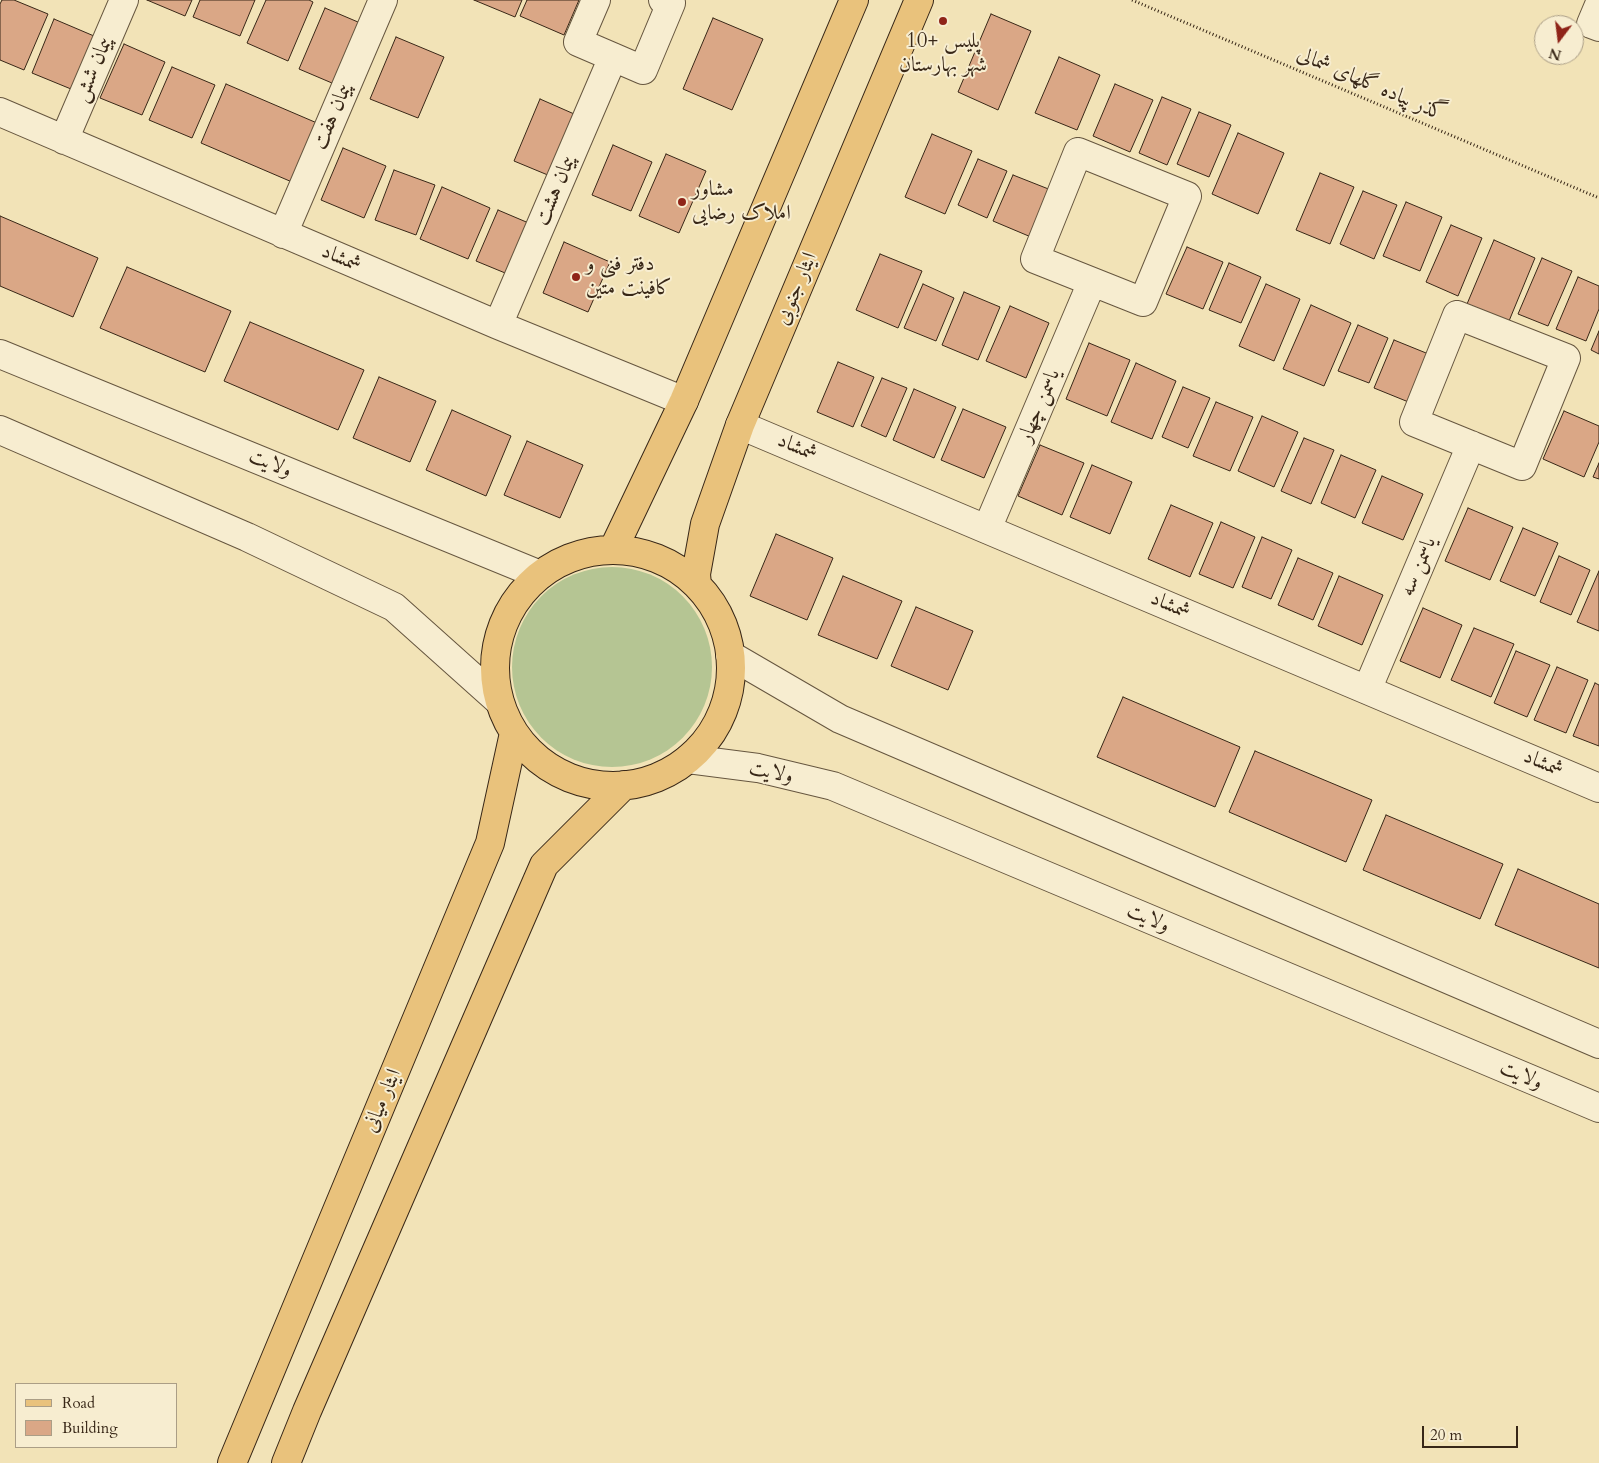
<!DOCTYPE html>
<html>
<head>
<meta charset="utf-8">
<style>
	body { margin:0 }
	#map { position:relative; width:1599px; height:1463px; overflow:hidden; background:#f2e3b7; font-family:Cardo,serif }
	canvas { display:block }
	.legend { position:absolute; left:15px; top:1383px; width:162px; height:65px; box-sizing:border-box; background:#f7edd0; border:1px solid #ab9e86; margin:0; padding:6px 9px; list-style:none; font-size:15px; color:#382717 }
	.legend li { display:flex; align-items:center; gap:10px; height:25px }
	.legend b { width:25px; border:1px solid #ab9e86 }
	.north { position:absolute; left:1534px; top:15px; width:50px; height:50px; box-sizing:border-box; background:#f7edd0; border:1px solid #ab9e86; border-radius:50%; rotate:195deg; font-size:14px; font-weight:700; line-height:20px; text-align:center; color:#382717 }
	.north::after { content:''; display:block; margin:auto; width:18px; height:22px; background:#8f2418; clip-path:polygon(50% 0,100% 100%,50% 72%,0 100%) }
	.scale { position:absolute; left:1422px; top:1426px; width:96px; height:22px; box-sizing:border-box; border:2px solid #382717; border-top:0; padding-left:6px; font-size:15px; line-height:18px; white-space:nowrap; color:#382717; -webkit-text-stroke:4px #f7edd0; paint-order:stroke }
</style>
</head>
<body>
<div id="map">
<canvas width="1599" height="1463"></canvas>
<ul class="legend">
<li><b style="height:6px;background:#e9c27c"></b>Road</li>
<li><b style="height:14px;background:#daa786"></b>Building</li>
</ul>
<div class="north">N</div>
<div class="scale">20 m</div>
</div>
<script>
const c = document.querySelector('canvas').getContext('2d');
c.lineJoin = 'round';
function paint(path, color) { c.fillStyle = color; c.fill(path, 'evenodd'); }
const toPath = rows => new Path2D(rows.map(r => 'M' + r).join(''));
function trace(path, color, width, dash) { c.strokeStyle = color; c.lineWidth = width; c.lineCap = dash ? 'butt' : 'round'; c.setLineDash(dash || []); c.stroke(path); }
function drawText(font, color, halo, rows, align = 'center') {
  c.font = font + ' Cardo,Amiri,serif'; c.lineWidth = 4; c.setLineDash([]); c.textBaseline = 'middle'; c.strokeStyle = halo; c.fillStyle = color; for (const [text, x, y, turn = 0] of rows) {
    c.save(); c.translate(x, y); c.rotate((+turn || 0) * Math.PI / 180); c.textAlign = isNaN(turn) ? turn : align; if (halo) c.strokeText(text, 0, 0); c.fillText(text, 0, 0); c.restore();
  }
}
paint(toPath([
	'512 667a100 100 0 1 1 200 0a100 100 0 1 1-200 0Z'
]), '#b5c593');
const building = toPath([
	[2,0,14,0,48,14,24,70,0,60,0,4,2,0],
	[147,0,192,0,185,16,147,0],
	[200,0,255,0,240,36,193,17,200,0],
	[266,0,309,0,313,2,288,61,247,43,266,0],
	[474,0,522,0,515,17,474,0],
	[527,0,579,0,564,35,520,16,527,0],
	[325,8,365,25,339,86,299,69,325,8],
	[991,14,1031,31,998,110,958,92,991,14],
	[713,18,763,39,732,110,683,89,713,18],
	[54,19,94,36,71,89,32,73,54,19],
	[396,37,444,57,418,118,370,99,396,37],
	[124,44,165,62,142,115,100,98,124,44],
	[1059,57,1100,75,1077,130,1035,113,1059,57],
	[172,67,215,85,192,138,149,120,172,67],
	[226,84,317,123,292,182,201,143,226,84],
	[1115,84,1153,100,1130,152,1093,136,1115,84],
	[1162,97,1191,109,1167,165,1139,153,1162,97],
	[540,99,581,117,555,178,514,161,540,99],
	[1199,112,1231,125,1209,177,1177,164,1199,112],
	[1238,133,1284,153,1258,214,1212,194,1238,133],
	[932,134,972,151,945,214,905,197,932,134],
	[613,145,652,162,631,211,592,195,613,145],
	[343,148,386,166,364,218,321,200,343,148],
	[666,154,706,171,679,233,639,216,666,154],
	[978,159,1007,171,987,218,958,205,978,159],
	[394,170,435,185,416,235,375,220,394,170],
	[1320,173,1354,187,1330,244,1296,230,1320,173],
	[1013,175,1051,190,1031,237,993,221,1013,175],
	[442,187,490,208,468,259,420,239,442,187],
	[1363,191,1397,205,1374,259,1340,244,1363,191],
	[1406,202,1442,217,1420,271,1383,256,1406,202],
	[498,210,531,224,510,275,476,261,498,210],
	[0,216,98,258,73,317,0,286,0,216],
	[1451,225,1482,238,1458,296,1426,282,1451,225],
	[1494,240,1535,258,1509,321,1467,304,1494,240],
	[564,242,610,262,588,312,543,293,564,242],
	[1187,247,1223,262,1203,309,1166,294,1187,247],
	[880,254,922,271,898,328,856,310,880,254],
	[1542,258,1572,271,1548,326,1518,314,1542,258],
	[1229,263,1261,277,1241,323,1209,310,1229,263],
	[127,267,231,311,205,372,100,328,127,267],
	[1578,277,1599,286,1599,309,1586,341,1556,329,1578,277],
	[923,284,954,298,936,341,904,328,923,284],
	[1266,284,1300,299,1274,361,1239,346,1266,284],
	[964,292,1000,307,978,360,942,345,964,292],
	[1311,305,1351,323,1324,386,1283,369,1311,305],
	[1010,306,1049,323,1026,378,986,361,1010,306],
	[250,322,364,370,338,430,224,381,250,322],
	[1358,325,1388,338,1369,383,1338,371,1358,325],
	[1599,331,1599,354,1591,350,1599,331],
	[1394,340,1431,355,1411,403,1374,388,1394,340],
	[1089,343,1130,360,1107,416,1066,399,1089,343],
	[838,362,874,377,853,427,817,412,838,362],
	[1136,363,1176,381,1152,439,1111,422,1136,363],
	[379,377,436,401,410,462,353,438,379,377],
	[882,378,907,388,886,437,861,426,882,378],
	[1183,387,1210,398,1188,448,1162,437,1183,387],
	[914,389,956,407,934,458,893,440,914,389],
	[1216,402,1253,417,1230,471,1193,456,1216,402],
	[963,409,1006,427,984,478,941,460,963,409],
	[452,410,511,436,486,496,426,470,452,410],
	[1564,411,1599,426,1599,442,1584,477,1543,459,1564,411],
	[1262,416,1298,432,1274,487,1238,471,1262,416],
	[1304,438,1334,450,1311,504,1281,491,1304,438],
	[527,441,583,465,560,518,504,495,527,441],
	[1040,445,1084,463,1062,515,1018,496,1040,445],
	[1341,455,1376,470,1355,518,1321,503,1341,455],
	[1599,463,1599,479,1593,477,1599,463],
	[1092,465,1132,482,1110,534,1070,517,1092,465],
	[1382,476,1423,494,1403,540,1362,523,1382,476],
	[1171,505,1213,523,1190,577,1148,559,1171,505],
	[1468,508,1513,527,1490,580,1445,561,1468,508],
	[1221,522,1255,537,1233,588,1199,574,1221,522],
	[1523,528,1558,543,1535,596,1500,581,1523,528],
	[776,534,833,558,807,620,750,596,776,534],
	[1262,537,1292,550,1271,599,1242,587,1262,537],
	[1559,556,1590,570,1571,615,1540,602,1559,556],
	[1298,558,1333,573,1313,620,1278,605,1298,558],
	[1599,571,1599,631,1577,622,1599,571],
	[843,576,902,601,877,659,818,635,843,576],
	[1339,576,1383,595,1362,645,1318,626,1339,576],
	[916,607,973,631,948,690,891,666,916,607],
	[1423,608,1462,625,1440,678,1400,661,1423,608],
	[1474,628,1514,644,1491,697,1451,680,1474,628],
	[1516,651,1550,665,1527,717,1494,703,1516,651],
	[1557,667,1588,680,1566,733,1534,720,1557,667],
	[1595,683,1599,685,1599,746,1573,736,1595,683],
	[1123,697,1240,747,1215,807,1097,757,1123,697],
	[1255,751,1372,800,1346,862,1229,812,1255,751],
	[1386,815,1503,864,1480,919,1363,870,1386,815],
	[1518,869,1599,904,1599,968,1495,925,1518,869]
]);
paint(building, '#daa786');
trace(building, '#382717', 1);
const minor = toPath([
	[596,0,578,42,643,70,671,3,663,0],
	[1599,5,1591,24,1599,27],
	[0,112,498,325,684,401],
	[64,140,124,0],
	[1078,152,1187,196,1143,302,1035,259,1078,152],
	[283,234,383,0],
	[1457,315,1566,358,1522,466,1414,422,1457,315],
	[498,325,613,57],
	[0,354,540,575],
	[740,425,1599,788],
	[0,430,247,537,394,607,499,701],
	[987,529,1092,282],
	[730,655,840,719,1599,1044],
	[1367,690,1471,445],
	[688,759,758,768,833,786,1599,1108]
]);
const major = toPath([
	[613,550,684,401,854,0],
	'495 668a118 118 0 1 1 236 0a118 118 0 1 1-236 0Z',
	[697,585,696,574,705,524,740,425,919,0],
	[232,1463,490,843,514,733],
	[286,1463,307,1411,544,865,624,785]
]);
trace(minor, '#66563f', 30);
trace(major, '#382717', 30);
trace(toPath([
	[1132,0,1599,198]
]), '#382717', 3, [1, 2.5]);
trace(minor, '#f7edd0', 28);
trace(major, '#e9c27c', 28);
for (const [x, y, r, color] of [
	[943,21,5,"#8f2418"],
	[682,202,5,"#8f2418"],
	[576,277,5,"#8f2418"]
]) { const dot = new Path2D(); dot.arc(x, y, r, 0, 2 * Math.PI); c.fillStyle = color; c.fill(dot); trace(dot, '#f7edd0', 2); }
drawText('21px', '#382717', '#f7edd0', [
	["پلیس +10",943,42,"center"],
	["شهر بهارستان",943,66,"center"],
	["مشاور",692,190],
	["املاک رضایی",692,214],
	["دفتر فنی و",586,265],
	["کافینت متین",586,289]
], 'left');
drawText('21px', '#382717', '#f7edd0', [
	["پیمان شش",94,70,-67],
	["گذر پیاده گلهای شمالی",1371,85,23],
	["پیمان هفت",333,117,-67],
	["پیمان هشت",556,191,-67],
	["شمشاد",341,259,23],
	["ایثار جنوبی",797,289,-67],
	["یاسمن چهار",1040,406,-67],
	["شمشاد",797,448,23],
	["ولایت",270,464,22],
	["یاسمن سه",1419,567,-67],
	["شمشاد",1170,606,23],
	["شمشاد",1543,764,23],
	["ولایت",771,773,12],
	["ولایت",1148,919,23],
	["ولایت",1521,1076,23],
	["ایثار میانی",383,1101,-67]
]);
</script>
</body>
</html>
